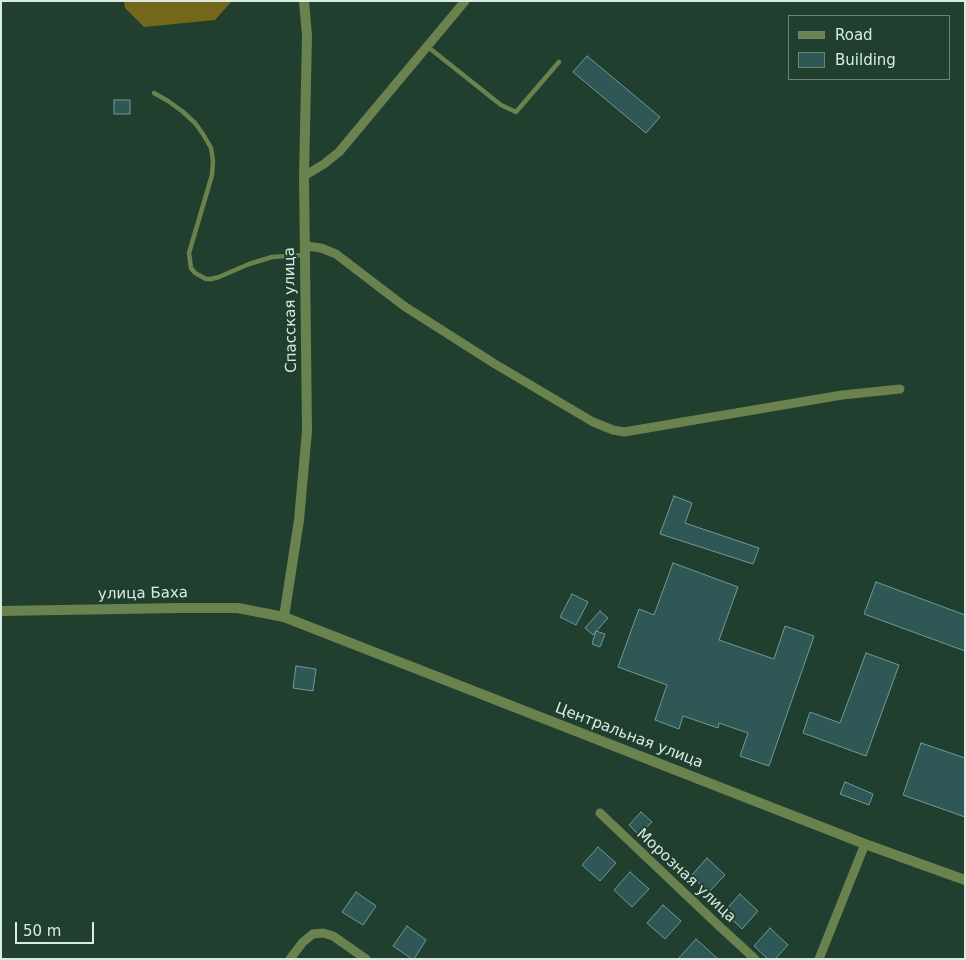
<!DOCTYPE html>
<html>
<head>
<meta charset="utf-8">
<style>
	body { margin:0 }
	#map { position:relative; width:966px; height:960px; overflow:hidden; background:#203f2f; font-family:"DejaVu Sans",sans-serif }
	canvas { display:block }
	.frame { position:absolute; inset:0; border:2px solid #daece1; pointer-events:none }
	.legend { position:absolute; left:788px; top:15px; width:162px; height:65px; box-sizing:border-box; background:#203f2f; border:1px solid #6a8476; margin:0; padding:6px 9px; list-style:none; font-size:15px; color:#daece1 }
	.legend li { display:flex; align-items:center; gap:10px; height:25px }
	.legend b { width:25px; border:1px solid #6a8476 }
	.scale { position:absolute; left:15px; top:922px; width:79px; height:22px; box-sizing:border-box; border:2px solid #daece1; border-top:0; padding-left:6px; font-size:15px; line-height:18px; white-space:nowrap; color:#daece1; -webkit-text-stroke:4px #203f2f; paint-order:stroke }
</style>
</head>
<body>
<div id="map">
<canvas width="966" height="960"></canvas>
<div class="frame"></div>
<ul class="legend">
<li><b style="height:6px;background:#6a824d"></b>Road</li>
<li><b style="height:14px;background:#2e5755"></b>Building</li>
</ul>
<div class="scale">50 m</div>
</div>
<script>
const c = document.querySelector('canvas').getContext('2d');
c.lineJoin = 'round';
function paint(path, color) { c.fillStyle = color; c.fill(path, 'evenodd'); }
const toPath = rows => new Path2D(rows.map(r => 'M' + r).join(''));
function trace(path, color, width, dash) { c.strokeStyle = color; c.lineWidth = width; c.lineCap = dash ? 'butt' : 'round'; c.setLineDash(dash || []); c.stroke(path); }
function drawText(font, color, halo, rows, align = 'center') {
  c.font = font + ' "DejaVu Sans",sans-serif'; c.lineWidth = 4; c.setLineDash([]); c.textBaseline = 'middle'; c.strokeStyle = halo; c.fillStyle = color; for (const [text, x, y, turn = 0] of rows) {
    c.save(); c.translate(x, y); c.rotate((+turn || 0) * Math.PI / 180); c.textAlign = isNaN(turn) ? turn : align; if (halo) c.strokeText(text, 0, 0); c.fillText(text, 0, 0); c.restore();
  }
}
paint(toPath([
	[124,1,232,1,215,20,144,27,125,8]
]), '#75671a');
const building = toPath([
	[587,56,660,117,646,133,573,72,587,56],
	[114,100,130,100,130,114,114,114,114,100],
	[674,496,692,503,685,523,759,548,753,564,660,534,674,496],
	[673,563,738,587,719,640,774,659,785,626,814,636,769,766,740,756,748,733,719,723,718,728,683,716,679,729,655,720,667,685,618,667,639,609,654,615,673,563],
	[876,582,965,615,965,651,864,614,876,582],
	[572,594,588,602,576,625,560,617,572,594],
	[600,611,608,618,593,635,585,628,600,611],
	[596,631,605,634,600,647,592,644,596,631],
	[866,653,899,665,866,756,803,733,810,712,840,723,866,653],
	[296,666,316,669,313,691,293,688,296,666],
	[921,743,965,758,965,817,903,795,921,743],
	[845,782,873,794,869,805,840,794,845,782],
	[641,812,652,822,639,835,629,825,641,812],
	[598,847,616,863,600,881,582,865,598,847],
	[707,858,725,875,709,892,691,876,707,858],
	[630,872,649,889,632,907,614,890,630,872],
	[356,892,376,906,363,925,342,912,356,892],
	[740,894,758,911,742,929,724,912,740,894],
	[663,905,681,921,665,939,647,923,663,905],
	[407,926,426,940,414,959,412,959,393,946,407,926],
	[770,928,788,945,775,959,768,959,754,946,770,928],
	[696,939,718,959,678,959,696,939]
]);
paint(building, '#2e5755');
trace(building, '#709a98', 1);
trace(toPath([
	[428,47,501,105,516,112,559,62],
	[154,93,168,101,182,111,195,123,203,134,211,148,213,161,212,175,189,253,191,268,195,273,206,279,211,279,219,277,249,264,272,257,304,255]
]), '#6a824d', 4.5);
trace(toPath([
	[304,176,324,164,339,152,465,1],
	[306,246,321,248,336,254,404,306,495,364,593,422,613,430,624,432,842,395,900,389],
	[600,813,717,924,755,959],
	[290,959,303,942,313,934,323,933,333,936,366,959],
	[819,959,865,844]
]), '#6a824d', 9);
trace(toPath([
	[1,611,179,608,238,608,284,617,865,844,965,880],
	[284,617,299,520,307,431,304,176,307,36,304,1]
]), '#6a824d', 10);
drawText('15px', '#daece1', '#203f2f', [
	["Спасская улица",291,310,-91],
	["улица Баха",143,594,-1],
	["Центральная улица",629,736,21],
	["Морозная улица",686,876,43]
]);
</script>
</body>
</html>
